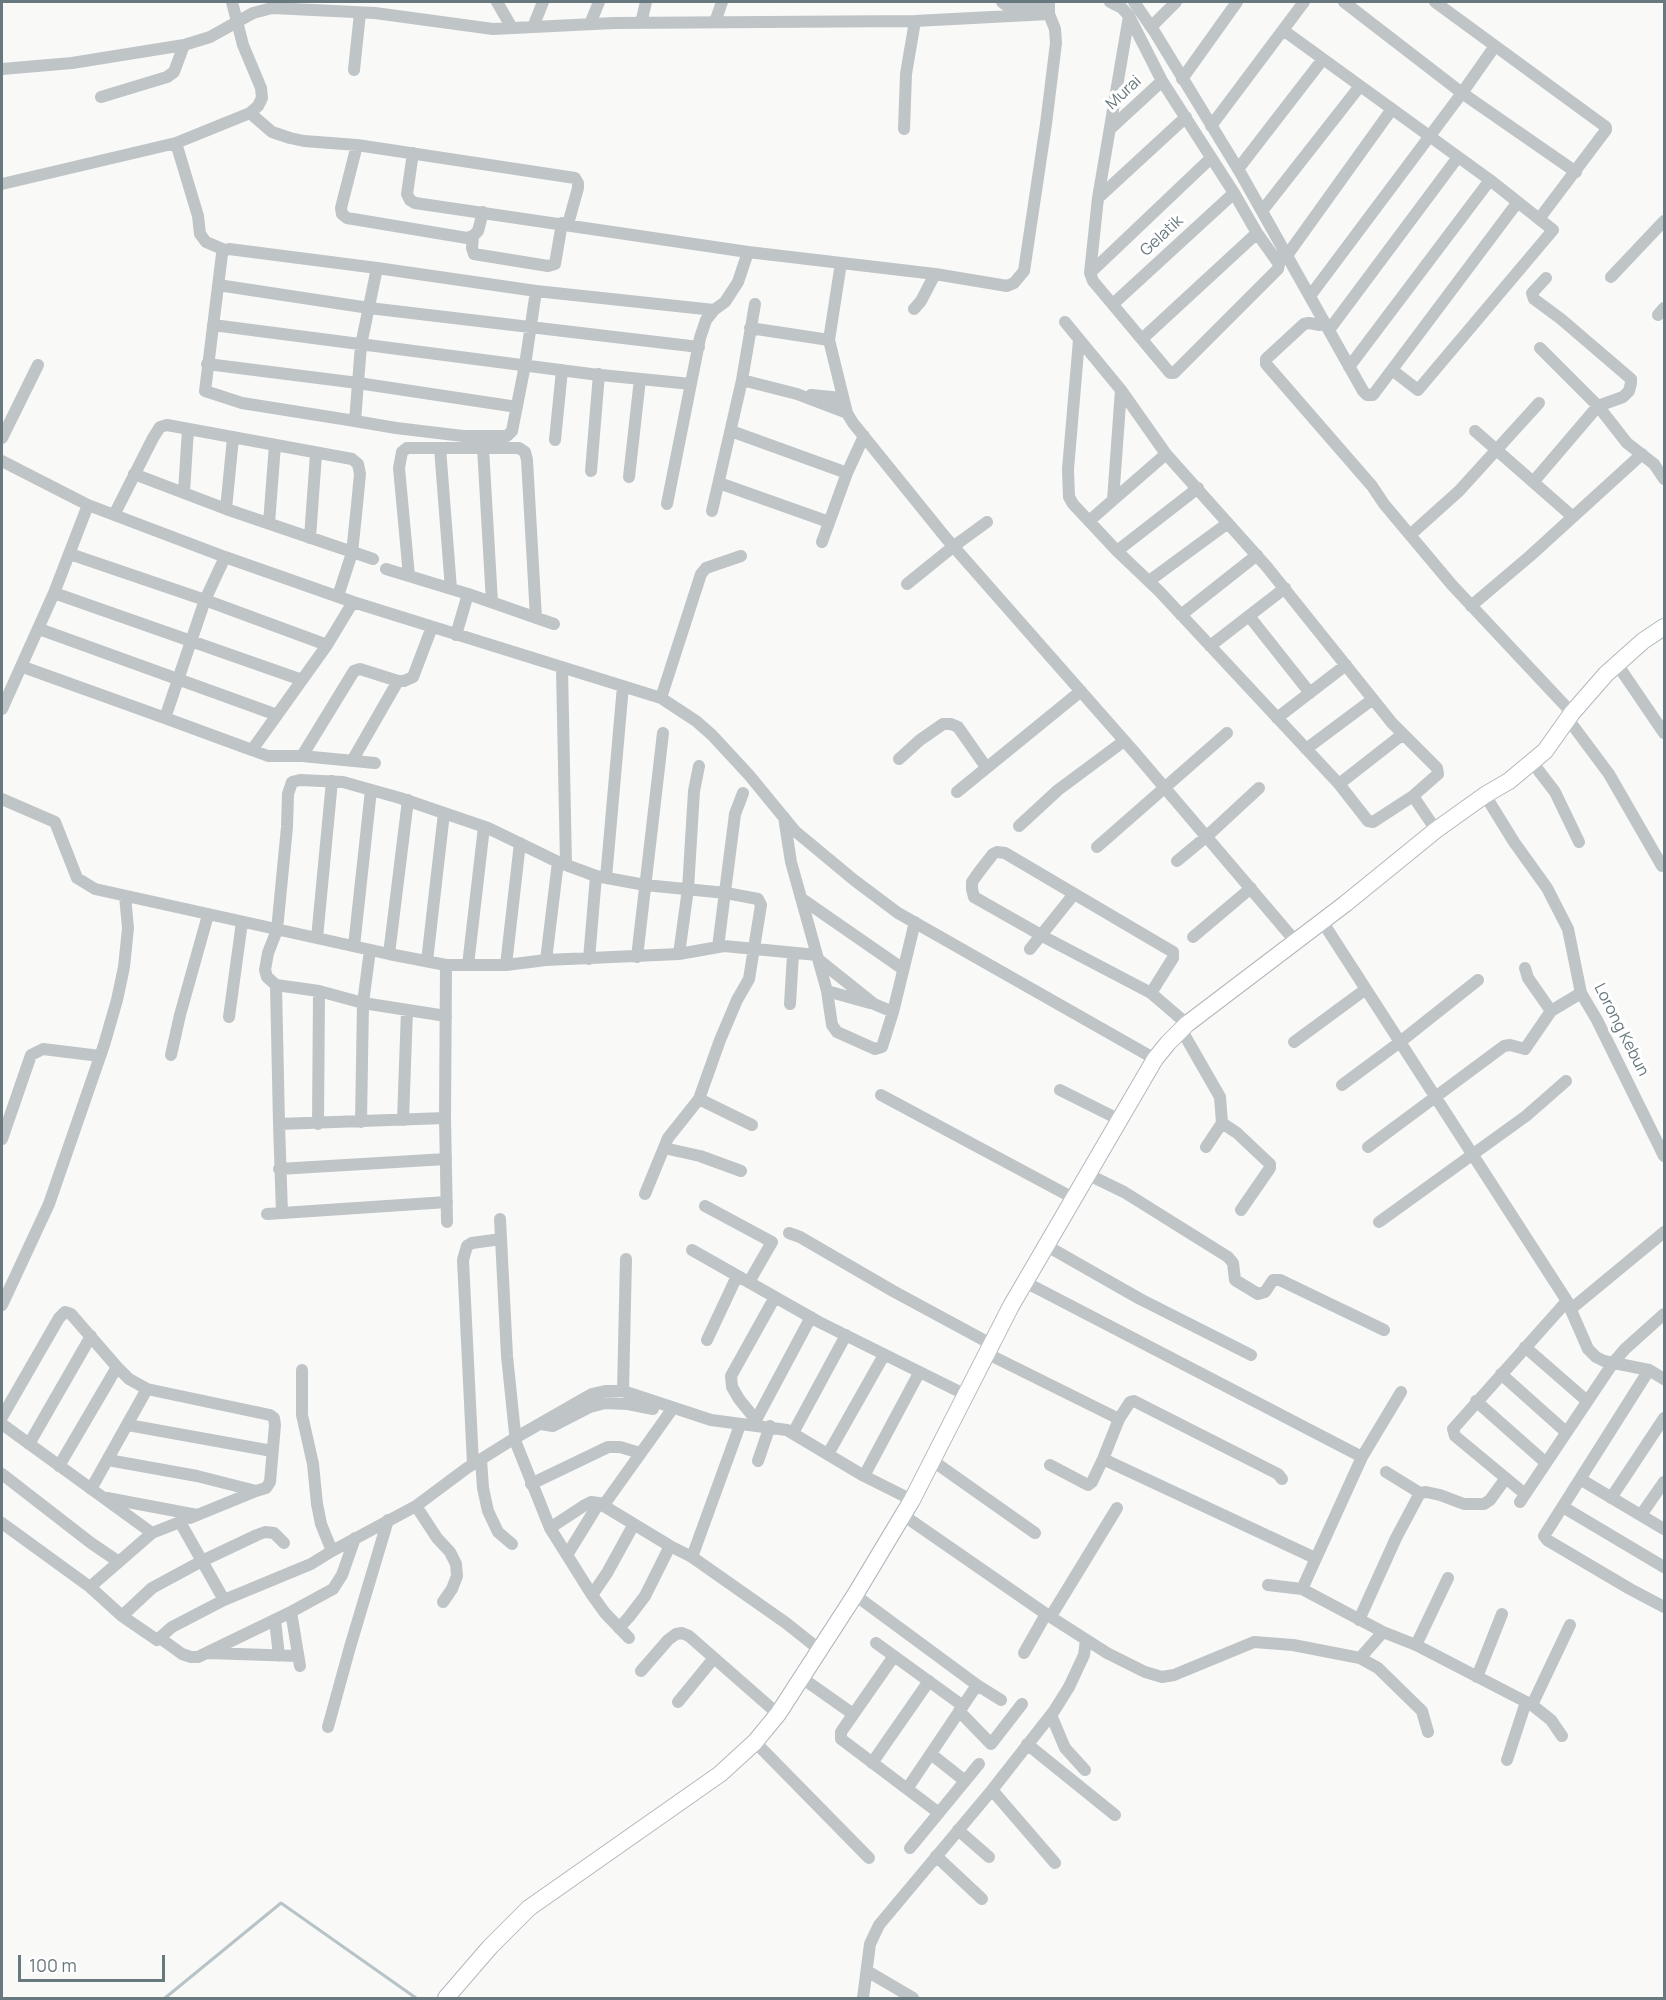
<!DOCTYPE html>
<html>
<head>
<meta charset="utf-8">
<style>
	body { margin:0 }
	#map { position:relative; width:1666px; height:2000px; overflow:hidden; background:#f9f9f8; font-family:Manrope,sans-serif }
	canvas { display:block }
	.frame { position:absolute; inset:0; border:3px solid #67787e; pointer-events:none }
	.scale { position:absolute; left:18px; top:1955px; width:147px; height:27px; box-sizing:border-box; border:3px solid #67787e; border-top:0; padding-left:8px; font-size:18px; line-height:21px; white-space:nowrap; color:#67787e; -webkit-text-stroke:4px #fff; paint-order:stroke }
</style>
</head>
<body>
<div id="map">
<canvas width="1666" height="2000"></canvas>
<div class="frame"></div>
<div class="scale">100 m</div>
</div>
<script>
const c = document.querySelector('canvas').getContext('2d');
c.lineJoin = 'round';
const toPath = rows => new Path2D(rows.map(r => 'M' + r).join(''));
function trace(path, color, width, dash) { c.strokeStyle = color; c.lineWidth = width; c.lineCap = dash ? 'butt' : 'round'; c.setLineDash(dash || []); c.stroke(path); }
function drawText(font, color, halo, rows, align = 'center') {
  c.font = font + ' Manrope,sans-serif'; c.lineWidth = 6; c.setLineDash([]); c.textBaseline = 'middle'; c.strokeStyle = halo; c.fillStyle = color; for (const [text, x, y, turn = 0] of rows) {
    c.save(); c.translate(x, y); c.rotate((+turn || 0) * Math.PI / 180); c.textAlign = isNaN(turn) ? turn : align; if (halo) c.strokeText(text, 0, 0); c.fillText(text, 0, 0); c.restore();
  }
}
trace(toPath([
	[165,1998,281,1903,416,1998]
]), '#b7c3c6', 3);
const secondary = toPath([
	[446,1998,490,1947,529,1908,720,1774,755,1742,778,1714,855,1595,912,1500,1011,1306,1155,1059,1168,1043,1187,1024,1345,904,1436,830,1485,795,1509,781,1545,751,1572,713,1606,674,1643,641,1664,627]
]);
trace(secondary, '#b1b8bb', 18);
trace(toPath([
	[497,2,512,28],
	[1002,2,1007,6,1013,6,1048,5],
	[1110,2,1122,8,1129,16,1162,81,1234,193,1257,233,1279,264,1278,269,1174,373,1170,373,1093,281,1090,273,1098,198,1129,16],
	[1134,2,1154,31,1241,174,1363,391,1367,395,1373,395,1517,203],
	[1344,2,1462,93,1576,172],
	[1435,2,1606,127,1606,130,1539,219],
	[715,22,722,2],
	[641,23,646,2],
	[590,24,599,2],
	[533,27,543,2],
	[1151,27,1176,2],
	[1283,30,1490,180,1553,230,1418,390,1392,370],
	[2,69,72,63,184,45,210,37,253,13,272,8,375,13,493,29,614,23,915,21,1049,14],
	[354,70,360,13],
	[1182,79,1237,2],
	[101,97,167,77,174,72,184,45],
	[250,113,272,132,290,138,304,141,357,145,341,208,342,214,347,218,467,238,473,236,478,231,483,212],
	[1211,126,1304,2],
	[904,129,906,74,915,21],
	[1110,129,1162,81],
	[176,143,198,216,200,234,206,242,225,250],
	[357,145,575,178,578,183,578,188,568,224],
	[413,153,407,194,410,200,415,203,748,252,935,274,1007,286,1014,283,1024,271,1046,124,1056,43,1055,29,1049,14,1049,2],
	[1238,169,1323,59],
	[2,184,176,143,250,113,258,106,262,98,261,88,243,45,232,2],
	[1098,198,1186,117],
	[1262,211,1360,86],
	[473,236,472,248,474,254,548,266,555,264,562,223],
	[1288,254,1392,109],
	[841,263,829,340,847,413,853,423,946,538,1136,754,1296,942],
	[1090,273,1211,158],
	[1611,277,1664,221],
	[218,285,369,308,699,347],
	[536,291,525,365,512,431,507,436,463,436,396,428,355,421,361,345,377,268,536,291,714,310],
	[1310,296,1462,93,1495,46],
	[1113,304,1234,193],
	[914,309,921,301,935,274],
	[1658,315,1664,308],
	[1065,322,1121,390,1166,454,1267,567,1392,723,1437,768,1438,774,1413,796,1373,822,1368,821,1339,784,1159,591,1117,551,1073,504,1069,497,1068,469,1079,340],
	[1325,323,1320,325,1309,323,1304,324,1266,359,1266,364,1372,486,1384,504,1452,585,1572,713],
	[213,325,591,374,691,384],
	[750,328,829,340],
	[1329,330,1458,157],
	[1142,339,1257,233],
	[1540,348,1598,406,1627,443,1654,464,1664,479],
	[207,364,358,383,517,407],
	[1349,367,1490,180],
	[742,380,797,394,847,413],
	[811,395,842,398],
	[355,421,242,403,205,391,222,254,225,250,229,249,377,268],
	[731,431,847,473],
	[1475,431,1573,517],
	[2,438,38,365],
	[555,440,562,370],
	[440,448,451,589],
	[483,448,492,602],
	[2,461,88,505,225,557,353,602,661,698,696,721,712,735,749,775,795,831,854,880,898,913,1155,1059],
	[591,471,599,374],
	[134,474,226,509,373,559],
	[629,477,640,379],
	[1534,481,1598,406,1623,397,1629,391,1631,383,1631,379,1561,319,1534,299,1532,293,1546,278],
	[719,483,829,522],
	[184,492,188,429],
	[1113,500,1121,390],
	[667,504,700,338,706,320,714,310,725,302,738,282,748,252],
	[226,509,233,438],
	[712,511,742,380,755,304],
	[114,515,153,438,160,427,167,425,352,459,358,464,360,474,357,505,352,553,338,596],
	[1089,521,1166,454],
	[269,523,275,445],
	[1410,535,1459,491,1539,403],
	[310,538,316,454],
	[822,542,847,473,864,436],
	[1117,551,1198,488],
	[70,554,205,600,327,645],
	[225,557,205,600,165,718,252,750,327,645,353,602],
	[386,569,468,594,554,624],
	[409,576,399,468,402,452,407,448,519,448,525,452,527,460,536,618],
	[1149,581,1228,523],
	[907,584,954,546,987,522],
	[57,594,302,680],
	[1471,606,1530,556,1642,454],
	[1181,615,1257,555],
	[1249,616,1310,693],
	[42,630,277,715],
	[456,635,468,594],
	[1210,646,1285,588],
	[1617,664,1664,733],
	[26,668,165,718],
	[562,668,566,865],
	[661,698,701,574,706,568,741,556],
	[2,709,54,593,88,505],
	[1277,718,1346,665],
	[1568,719,1609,774,1662,866,1664,865],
	[1306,749,1373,699],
	[252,750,268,756,302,756,354,671,360,669,398,681,404,681,413,677,432,627],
	[302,756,375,763],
	[899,759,920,740,943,724,951,724,958,727,986,767],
	[352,761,398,681],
	[1532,762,1555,792,1579,842],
	[1339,784,1403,734],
	[957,792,1081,691],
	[1485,795,1514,842,1547,888,1568,929,1581,993,1597,1020,1664,1156],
	[1413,796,1436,830],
	[2,799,55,822,77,878,95,889,389,954,446,965,506,965,546,960,679,954,724,946,817,955],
	[784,817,791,862,827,991,832,1025,837,1032,875,1049,882,1047,893,1012,915,922],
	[1019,826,1058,790,1124,741],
	[1097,847,1227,733],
	[1177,861,1206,837,1259,788],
	[606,878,623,686],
	[802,899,903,969],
	[1322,921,1567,1301,1588,1349,1596,1357,1604,1361,1649,1370,1664,1379],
	[1193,937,1251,888],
	[317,938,332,781],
	[354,946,371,790],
	[718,947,735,814,743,793],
	[1030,949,1074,894],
	[389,954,408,800],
	[679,954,688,889,694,791,699,766],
	[637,957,663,733],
	[589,959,596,876],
	[546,960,558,862],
	[819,960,874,1004,893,1012],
	[427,961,444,813],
	[446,965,445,1118,447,1222],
	[468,965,484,827],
	[506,965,520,843],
	[1525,968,1528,978,1551,1011],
	[276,985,279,1124,445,1118],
	[827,991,870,1003],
	[1151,993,1173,958,1173,952,1005,853,997,852,993,854,979,872,972,882,972,889,974,897,1048,939,1151,993,1187,1024],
	[790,1004,793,954],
	[446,1016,363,1003,319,991,276,985,267,977,265,970,268,953,277,930,287,827,288,794,292,782,300,780,343,782,400,798,488,828,558,862,596,876,645,885,726,893,758,899,761,905,749,979,737,1000,720,1040,699,1099,668,1138,645,1194],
	[229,1017,242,922],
	[1181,1029,1220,1097,1222,1123,1206,1147],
	[1294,1042,1366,989],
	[171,1055,180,1015,208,915],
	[1342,1085,1400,1042,1478,980],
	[1060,1090,1120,1120],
	[881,1095,1075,1199],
	[699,1099,752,1125],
	[403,1120,407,1010],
	[361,1122,363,1003,370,950],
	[1222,1123,1237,1133,1270,1164,1270,1168,1241,1210],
	[279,1124,282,1213],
	[318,1124,319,991],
	[2,1139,31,1055,43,1049,100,1056],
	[1368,1147,1504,1046,1510,1045,1525,1049,1551,1011,1581,993],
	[664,1148,700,1156,741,1171],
	[279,1169,446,1159],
	[1089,1175,1124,1192,1228,1257,1233,1263,1235,1280,1258,1294,1265,1292,1273,1280,1280,1280,1384,1330],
	[705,1206,772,1242,749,1282],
	[267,1214,447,1202],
	[500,1219,507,1356,516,1443,550,1528,592,1595,605,1613,629,1638],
	[1379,1222,1526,1116,1566,1081],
	[789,1233,800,1237,893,1291,991,1344],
	[1047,1246,1140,1299,1251,1355],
	[692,1250,819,1322,966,1395],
	[1025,1282,1362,1457],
	[2,1305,49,1204,104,1045,117,1000,124,967,128,928,125,896],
	[1571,1309,1664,1232],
	[707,1340,737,1276],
	[1525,1347,1587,1401],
	[986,1353,1119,1419],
	[302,1370,302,1415,313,1464,317,1504,321,1524,332,1551],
	[1649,1370,1544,1536,1547,1540,1630,1589,1664,1607],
	[1501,1374,1566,1432],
	[623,1391,626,1259],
	[1476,1401,1546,1463],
	[2,1417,59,1318,65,1312,71,1314,117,1367,129,1379,147,1389,91,1489],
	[756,1420,811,1317],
	[2,1424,152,1533],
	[541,1424,553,1426,590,1407,605,1403,628,1404,653,1409],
	[128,1425,272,1451],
	[754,1425,756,1420,739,1399,732,1387,731,1376,775,1297],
	[793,1433,846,1335],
	[29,1444,91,1336],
	[828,1454,884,1355],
	[481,1459,483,1488,488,1511,498,1532,512,1544],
	[1103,1459,1315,1558],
	[108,1460,197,1476,256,1491,266,1488,270,1482,275,1425,274,1418,270,1415,147,1389],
	[758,1461,770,1426],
	[933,1461,1035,1533],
	[473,1464,463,1260,467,1246,472,1243,501,1239],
	[1050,1465,1088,1485,1092,1482,1103,1459,1119,1419,1130,1402,1134,1401,1278,1474,1282,1479],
	[59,1466,117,1367],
	[1386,1472,1420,1493],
	[2,1474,91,1543,119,1562],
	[864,1476,919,1373],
	[1580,1479,1664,1529],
	[531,1484,608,1447,620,1447,640,1453],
	[1525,1494,1455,1436,1453,1429,1567,1301],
	[107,1498,197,1515],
	[1611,1498,1664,1418],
	[1520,1502,1613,1363,1625,1349,1664,1314],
	[416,1506,437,1538,450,1552,456,1564,457,1576,452,1589,443,1602],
	[603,1506,673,1408],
	[1563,1507,1664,1567],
	[903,1515,1046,1614,1107,1653,1145,1672,1162,1677,1174,1675,1254,1642,1293,1645,1360,1658,1383,1632],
	[1641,1515,1664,1482],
	[190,1518,256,1491],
	[2,1523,90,1587,122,1616,157,1640,172,1627,224,1600,311,1564,332,1551,416,1506,467,1468,515,1438,592,1394,605,1391,623,1391,711,1420,787,1430,864,1476,912,1500],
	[550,1528,585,1505,591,1502,599,1503,670,1546,692,1557,786,1623,820,1650],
	[567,1555,599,1503],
	[692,1557,740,1425],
	[1268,1585,1302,1589,1383,1632,1416,1645,1532,1705,1551,1720,1562,1736],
	[90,1587,152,1533,180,1522,224,1600],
	[1302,1589,1362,1457,1401,1392],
	[592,1595,607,1573,634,1524],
	[855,1595,977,1685,1001,1700],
	[291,1612,300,1666],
	[122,1616,152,1588,202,1561,257,1535,265,1532,274,1533,284,1543],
	[1051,1616,1117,1508],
	[275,1620,279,1656],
	[1359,1620,1396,1538,1420,1493,1426,1492,1440,1495,1464,1504,1484,1504,1490,1500,1506,1478],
	[619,1628,629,1617,645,1596,670,1546],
	[160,1638,182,1654,191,1657,198,1657,289,1613,333,1589,342,1575,355,1538],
	[876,1643,963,1706],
	[1416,1645,1448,1578],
	[207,1653,298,1656],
	[1024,1653,1046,1614],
	[894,1656,841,1732,841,1739,939,1813],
	[1360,1658,1378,1668,1422,1711,1428,1732],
	[641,1671,668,1640,676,1634,682,1633,689,1636,778,1714],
	[1477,1677,1502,1614],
	[802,1678,853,1714],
	[678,1702,714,1658],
	[1532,1705,1570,1625],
	[959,1711,991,1744,1022,1704],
	[1051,1715,1065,1748,1085,1770],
	[328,1727,350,1647,388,1520],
	[755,1742,869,1858],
	[1027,1744,1115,1815],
	[931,1754,965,1781],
	[1507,1760,1526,1702],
	[872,1763,929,1681],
	[907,1789,977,1685],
	[992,1790,1055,1863],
	[958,1830,989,1857],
	[910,1848,979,1764],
	[936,1856,982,1899],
	[867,1971,913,1998],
	[863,1998,870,1944,879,1925,992,1790,1054,1711,1069,1687,1084,1655,1086,1640]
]), '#bfc4c6', 12);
trace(secondary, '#fff', 16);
drawText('16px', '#67787e', '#fff', [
	["Murai",1124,93,-43],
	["Gelatik",1162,236,-43],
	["Lorong Kebun",1621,1030,63]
]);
</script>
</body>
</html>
